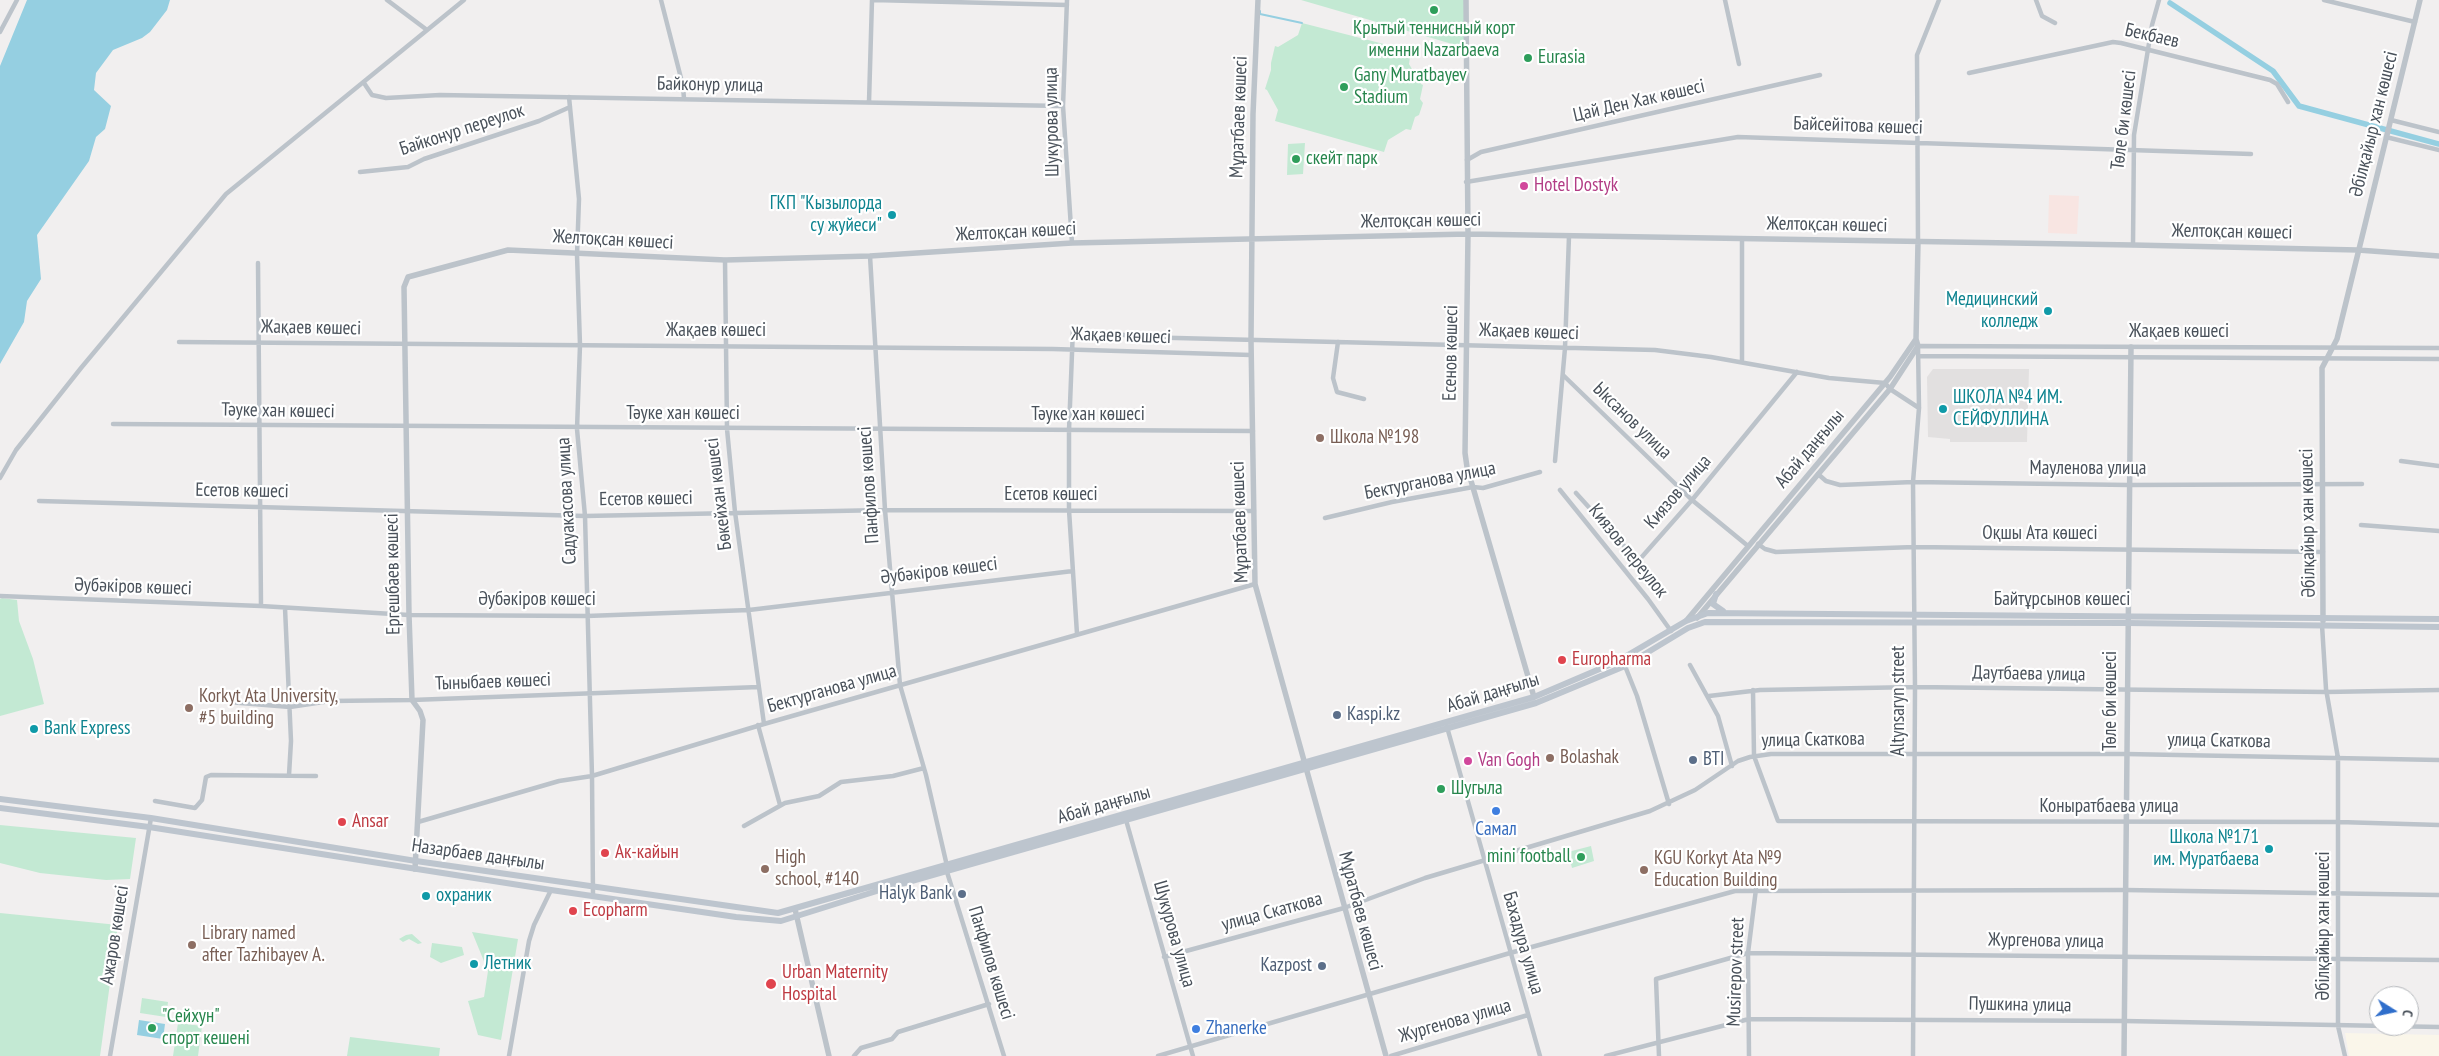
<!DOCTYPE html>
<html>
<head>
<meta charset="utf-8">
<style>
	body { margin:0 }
	#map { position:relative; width:2439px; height:1056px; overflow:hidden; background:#f1efef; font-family:"PT Sans Narrow",sans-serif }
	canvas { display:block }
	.north { position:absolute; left:2369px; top:986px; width:50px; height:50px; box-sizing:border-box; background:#fff; border:1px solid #b6b9bd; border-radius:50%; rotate:100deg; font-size:14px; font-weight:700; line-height:20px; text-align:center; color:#49515a }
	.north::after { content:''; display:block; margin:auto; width:18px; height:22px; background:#2f6ecb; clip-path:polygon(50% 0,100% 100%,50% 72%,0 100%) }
</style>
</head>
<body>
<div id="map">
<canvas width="2439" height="1056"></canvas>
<div class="north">С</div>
</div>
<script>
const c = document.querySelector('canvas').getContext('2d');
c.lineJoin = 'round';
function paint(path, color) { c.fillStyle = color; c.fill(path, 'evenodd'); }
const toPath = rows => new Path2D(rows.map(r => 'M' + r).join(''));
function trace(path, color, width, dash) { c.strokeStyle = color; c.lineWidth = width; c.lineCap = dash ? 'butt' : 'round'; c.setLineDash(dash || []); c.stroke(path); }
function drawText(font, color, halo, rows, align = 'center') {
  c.font = font + ' "PT Sans Narrow",sans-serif'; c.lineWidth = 4.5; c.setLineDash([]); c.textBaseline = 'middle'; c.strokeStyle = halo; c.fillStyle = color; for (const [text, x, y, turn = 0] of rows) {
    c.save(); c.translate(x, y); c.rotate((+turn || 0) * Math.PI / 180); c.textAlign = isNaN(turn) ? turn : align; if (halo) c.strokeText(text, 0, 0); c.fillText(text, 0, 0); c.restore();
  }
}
paint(toPath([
	[2345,1033,2439,1035,2439,1056,2349,1056]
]), '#faf6ea');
paint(toPath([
	[1933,369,2029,369,2027,442,1950,442,1950,439,1928,437,1927,377]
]), '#e2e0e0');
paint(toPath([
	[2049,195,2079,196,2077,234,2048,233]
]), '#f8e5e2');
paint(toPath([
	[1301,0,1466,0,1466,48],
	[1302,23,1411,51,1409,64,1421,84,1423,85,1420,99,1423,103,1419,115,1415,117,1411,130,1406,129,1388,140,1384,152,1275,121,1278,110,1267,90,1265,89,1271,70,1271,63,1275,46,1278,47,1298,35],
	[1305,143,1303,174,1287,175,1288,144],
	[2,598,17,600,19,621,33,659,44,704,0,716,0,599],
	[0,825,136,838,130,879,106,880,40,873,0,863],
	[1591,846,1594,861,1572,868,1568,852],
	[0,913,118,925,100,1056,0,1056],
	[472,932,518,939,501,1040,478,1035,468,1001,484,997,488,971],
	[412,934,422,943,418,944,409,939,403,942,399,939,406,935],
	[432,943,462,947,464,955,441,963,430,957],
	[142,998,168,1002,166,1017,140,1013],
	[178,1023,202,1026,198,1056,173,1056],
	[350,1037,440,1048,439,1056,347,1056]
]), '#c3e9d3');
paint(toPath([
	[27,0,170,0,167,10,150,32,142,38,113,50,96,73,94,90,111,106,105,129,96,137,89,161,37,235,41,279,27,301,24,322,0,364,0,66],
	[139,1020,165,1024,163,1039,137,1035]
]), '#95cfe1');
trace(toPath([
	[1260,11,1260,14,1302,23]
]), '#95cfe1', 2);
trace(toPath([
	[2170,3,2273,71,2299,106,2439,144]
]), '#95cfe1', 5.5);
trace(toPath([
	[387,0,427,30],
	[661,0,683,86,684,99],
	[874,0,1067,5],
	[1067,0,1063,106,1072,243],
	[1725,0,1739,64],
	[2036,0,2042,16,2055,23],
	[2324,0,2415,22],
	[0,32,17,0],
	[1969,73,2113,42,2121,43,2270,80,2277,84,2288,102],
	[364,83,372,95,386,98,440,95,1063,106],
	[569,97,579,199,577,255,580,345,577,429,585,516,592,776,593,896],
	[869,102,872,0],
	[2391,120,2439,132],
	[2386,137,2439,150],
	[1467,160,1481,152,1820,75],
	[360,172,408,167,424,159,539,121,570,107],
	[1466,182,1738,137,2251,154],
	[1918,242,1917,55,1939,0],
	[2133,245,2134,135,2152,25,2159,0],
	[870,256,885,510,900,685,926,775,947,866],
	[725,260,727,429,735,512,764,724],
	[258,263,261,606],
	[1073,328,1069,430,1069,510,1077,634],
	[1111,333,1137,337,1655,350,1711,357,1829,378,1885,383,1890,389,1919,408],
	[179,342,1053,349,1251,355],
	[1338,342,1333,378,1337,392,1364,399],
	[1920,356,2439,359],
	[1742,362,1742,239],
	[1563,375,1692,500,1748,546],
	[113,424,1253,431],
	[1555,461,1565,348,1569,236],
	[2401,461,2439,466],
	[1818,474,1826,481,1840,485,1913,482,2129,485,2362,484],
	[0,478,16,450,81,368,226,194,464,0],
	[1560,490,1648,599,1671,631],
	[1576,493,1635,558,1640,559,1692,500,1797,372],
	[39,501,585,516,885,510,1254,511],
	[1325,518,1392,502,1473,487,1483,488,1540,472],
	[2361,525,2439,531],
	[1758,544,1765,549,1776,552,1914,547,2323,552],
	[0,596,261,606,409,615,587,616,749,610,1073,571],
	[285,608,291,741,289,775],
	[2322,625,2326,689,2338,758,2338,1026,2345,1056],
	[1690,665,1718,716,1732,766],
	[1625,666,1637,696,1669,804],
	[1753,690,1754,756,1778,821,2339,822,2439,825],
	[1709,696,1760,690,1915,687,2326,692,2439,690],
	[228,702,290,707,330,701,412,700,759,687],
	[758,725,780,805],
	[1447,727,1540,1056],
	[155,801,195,808,202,800,206,777,211,775,316,776],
	[1126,820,1193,1056],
	[418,822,559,781,592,776,764,724,1255,584],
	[744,826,785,803,819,796,841,782,893,776,924,768],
	[947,872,1004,1056],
	[1164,957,1344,908,1425,878,1650,811,1695,790,1738,761,1750,757,1771,754,2126,754,2439,760],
	[110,1056,151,818],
	[509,1056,529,941,534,925,551,890],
	[854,1056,861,1048,892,1039,898,1032,989,1004],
	[1158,1056,1510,953,1735,891,2125,890,2439,895],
	[1391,1056,1528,1015],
	[1606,1056,1749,1019,2124,1021,2439,1027],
	[1659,1056,1656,979,1748,953,2439,960],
	[1749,1056,1748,953,1756,889],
	[1913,1056,1915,687,1913,482,1919,408,1918,346,2439,348]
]), '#bcc3ca', 4.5);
trace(toPath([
	[1258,0,1253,114,1251,340,1255,584,1386,1056],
	[1466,0,1468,234,1465,453,1467,467,1534,697],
	[1697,618,1890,389,1918,346,1916,339,1918,242],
	[1686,621,1890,377,1916,339],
	[2323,621,2322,368,2337,339,2420,0],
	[415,869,423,720,420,711,412,700,409,615,404,287,408,277,508,250,725,260,870,256,1072,243,1468,234,2133,245,2358,250,2439,256],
	[795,909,829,1056],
	[2124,1056,2131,347]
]), '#bcc3ca', 5.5);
trace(toPath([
	[1716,594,1713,604,1723,611],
	[0,799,151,818,416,861,778,913,1534,697,1616,662,1686,621,1708,613,2439,619],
	[0,808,149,827,551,890,736,917,781,921,880,890,1536,703,1625,666,1688,628,1705,622,2127,623,2439,627]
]), '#bdc5ce', 6);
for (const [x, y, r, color] of [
	[1434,10,5,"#2e9e5b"],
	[1528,58,5,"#2e9e5b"],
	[1344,87,5,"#2e9e5b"],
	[1296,159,5,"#2e9e5b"],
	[1524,186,5,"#d1479c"],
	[892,215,5,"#0f9aa8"],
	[2048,311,5,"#0f9aa8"],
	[1943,409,5,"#0f9aa8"],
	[1320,438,5,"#8d6e63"],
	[1562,660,5,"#e0444e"],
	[189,708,5,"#8d6e63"],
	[1337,715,5,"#5c6f8a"],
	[34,729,5,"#0f9aa8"],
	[1550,758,5,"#8d6e63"],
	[1693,760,5,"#5c6f8a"],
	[1468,761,5,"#d1479c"],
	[1441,789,5,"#2e9e5b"],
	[1496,811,5,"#3f7fe0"],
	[342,822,5,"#e0444e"],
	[2269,849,5,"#0f9aa8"],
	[605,853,5,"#e0444e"],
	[1581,857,5,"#2e9e5b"],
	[765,869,5,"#8d6e63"],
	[1644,870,5,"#8d6e63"],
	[962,894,5,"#5c6f8a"],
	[426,896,5,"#0f9aa8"],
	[573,911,5,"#e0444e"],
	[192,945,5,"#8d6e63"],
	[474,964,5,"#0f9aa8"],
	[1322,966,5,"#5c6f8a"],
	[771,984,6,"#e0444e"],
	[152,1028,5,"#2e9e5b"],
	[1196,1029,5,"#3f7fe0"]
]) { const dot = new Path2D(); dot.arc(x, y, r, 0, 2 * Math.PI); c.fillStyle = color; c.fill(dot); trace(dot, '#fff', 2); }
drawText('19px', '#27864d', '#fff', [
	["Крытый теннисный корт",1434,29,"center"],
	["именни Nazarbaeva",1434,51,"center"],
	["Eurasia",1538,58],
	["Gany Muratbayev",1354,76],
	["Stadium",1354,98],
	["скейт парк",1306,159],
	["Шугыла",1451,789],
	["mini football",1571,857,"right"],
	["\"Сейхун\"",162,1017],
	["спорт кешені",162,1039]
], 'left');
drawText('19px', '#49515a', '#fff', [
	["Бекбаев",2152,36,13],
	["Байконур улица",710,85,1],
	["Цай Ден Хак көшесі",1639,101,-13],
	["Мұратбаев көшесі",1239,117,-88],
	["Төле би көшесі",2124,120,-83],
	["Шукурова улица",1052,122,-91],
	["Әбілқайыр хан көшесі",2374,124,-76],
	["Байсейітова көшесі",1858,126,2],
	["Байконур переулок",462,130,-18],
	["Желтоқсан көшесі",1421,221,-1],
	["Желтоқсан көшесі",1827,225,1],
	["Желтоқсан көшесі",1016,232,-3],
	["Желтоқсан көшесі",2232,232,1],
	["Желтоқсан көшесі",613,240,3],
	["Жақаев көшесі",311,328,1],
	["Жақаев көшесі",716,331],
	["Жақаев көшесі",1529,332,2],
	["Жақаев көшесі",2179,332],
	["Жақаев көшесі",1121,336,2],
	["Есенов көшесі",1451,353,-89],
	["Тәуке хан көшесі",278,411,1],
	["Тәуке хан көшесі",683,414],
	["Тәуке хан көшесі",1088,415],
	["Ыксанов улица",1632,421,44],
	["Абай даңғылы",1810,449,-50],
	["Мауленова улица",2088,469],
	["Бектурганова улица",1430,481,-11],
	["Панфилов көшесі",869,485,-94],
	["Есетов көшесі",242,491,1],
	["Киязов улица",1678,492,-49],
	["Бөкейхан көшесі",719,494,-97],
	["Есетов көшесі",1051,495],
	["Есетов көшесі",646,499,-1],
	["Садуакасова улица",567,501,-93],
	["Мұратбаев көшесі",1240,522,-92],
	["Әбілқайыр хан көшесі",2308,523,-91],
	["Оқшы Ата көшесі",2040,534],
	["Киязов переулок",1628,551,51],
	["Әубәкіров көшесі",939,571,-7],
	["Ергешбаев көшесі",393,574,-91],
	["Әубәкіров көшесі",133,587,2],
	["Әубәкіров көшесі",537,600],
	["Байтұрсынов көшесі",2062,600],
	["Даутбаева улица",2029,674,1],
	["Тыныбаев көшесі",493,682,-2],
	["Бектурганова улица",832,689,-16],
	["Абай даңғылы",1493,693,-17],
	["Altynsaryn street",1899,701,-90],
	["Төле би көшесі",2111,701,-90],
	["улица Скаткова",1813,740,-1],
	["улица Скаткова",2219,741,1],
	["Абай даңғылы",1104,805,-16],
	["Коныратбаева улица",2109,807],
	["Назарбаев даңғылы",478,855,8],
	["Мұратбаев көшесі",1360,911,75],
	["улица Скаткова",1272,912,-15],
	["Әбілқайыр хан көшесі",2324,926,-90],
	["Шукурова улица",1174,934,74],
	["Ажаров көшесі",115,935,-81],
	["Жургенова улица",2046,941,1],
	["Бахадура улица",1523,943,74],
	["Панфилов көшесі",991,963,73],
	["Musirepov street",1736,972,-88],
	["Пушкина улица",2020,1005,1],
	["Жургенова улица",1455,1021,-16]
]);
drawText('19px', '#b23c85', '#fff', [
	["Hotel Dostyk",1534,186],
	["Van Gogh",1478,761]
], 'left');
drawText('19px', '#0d838f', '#fff', [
	["ГКП \"Кызылорда",882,204,"right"],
	["су жуйеси\"",882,226,"right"],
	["Медицинский",2038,300,"right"],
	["колледж",2038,322,"right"],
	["ШКОЛА №4 ИМ.",1953,398],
	["СЕЙФУЛЛИНА",1953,420],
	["Bank Express",44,729],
	["Школа №171",2259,838,"right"],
	["им. Муратбаева",2259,860,"right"],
	["охраник",436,896],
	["Летник",484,964]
], 'left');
drawText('19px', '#785e54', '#fff', [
	["Школа №198",1330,438],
	["Korkyt Ata University,",199,697],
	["#5 building",199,719],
	["Bolashak",1560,758],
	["High",775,858],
	["school, #140",775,880],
	["KGU Korkyt Ata №9",1654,859],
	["Education Building",1654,881],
	["Library named",202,934],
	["after Tazhibayev A.",202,956]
], 'left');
drawText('19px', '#be3a42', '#fff', [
	["Europharma",1572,660],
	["Ansar",352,822],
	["Ак-кайын",615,853],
	["Ecopharm",583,911],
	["Urban Maternity",782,973],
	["Hospital",782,995]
], 'left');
drawText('19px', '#4e5e75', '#fff', [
	["Kaspi.kz",1347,715],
	["BTI",1703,760],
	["Halyk Bank",952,894,"right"],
	["Kazpost",1312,966,"right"]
], 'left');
drawText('19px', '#366cbe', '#fff', [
	["Самал",1496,830],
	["Zhanerke",1206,1029,"left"]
]);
</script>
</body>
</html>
